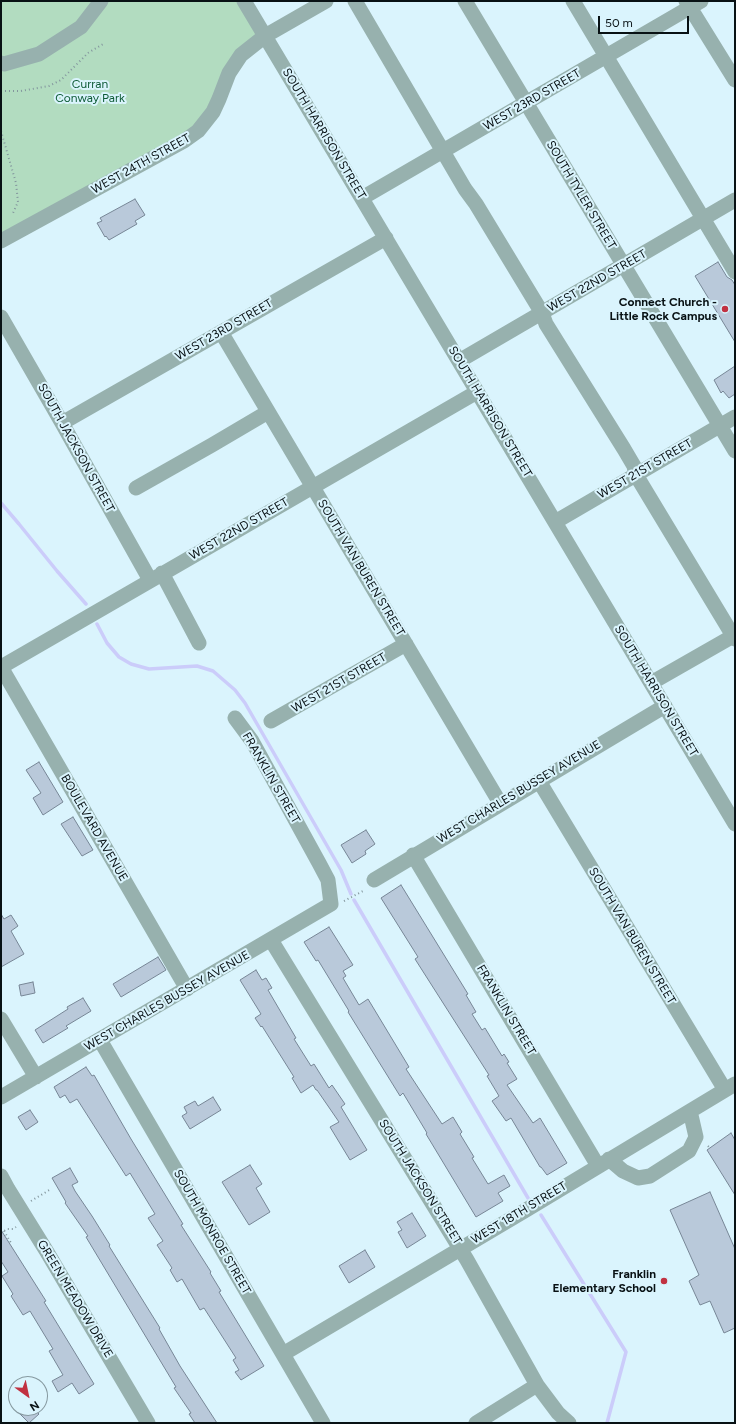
<!DOCTYPE html>
<html>
<head>
<meta charset="utf-8">
<style>
	body { margin:0 }
	#map { position:relative; width:736px; height:1424px; overflow:hidden; background:#daf4fd; font-family:Figtree,sans-serif }
	canvas { display:block }
	.frame { position:absolute; inset:0; border:2px solid #081114; pointer-events:none }
	.north { position:absolute; left:8px; top:1376px; width:40px; height:40px; box-sizing:border-box; background:#daf4fd; border:1px solid #8699a0; border-radius:50%; rotate:147deg; font-size:11px; font-weight:700; line-height:16px; text-align:center; color:#081114 }
	.north::after { content:''; display:block; margin:auto; width:14px; height:18px; background:#c13141; clip-path:polygon(50% 0,100% 100%,50% 72%,0 100%) }
	.scale { position:absolute; left:598px; top:16px; width:91px; height:18px; box-sizing:border-box; border:2px solid #081114; border-top:0; padding-left:5px; font-size:12px; line-height:14px; white-space:nowrap; color:#081114; -webkit-text-stroke:3px #daf4fd; paint-order:stroke }
</style>
</head>
<body>
<div id="map">
<canvas width="736" height="1424"></canvas>
<div class="frame"></div>
<div class="north">N</div>
<div class="scale">50 m</div>
</div>
<script>
const c = document.querySelector('canvas').getContext('2d');
c.lineJoin = 'round';
function paint(path, color) { c.fillStyle = color; c.fill(path, 'evenodd'); }
const toPath = rows => new Path2D(rows.map(r => 'M' + r).join(''));
function trace(path, color, width, dash) { c.strokeStyle = color; c.lineWidth = width; c.lineCap = dash ? 'butt' : 'round'; c.setLineDash(dash || []); c.stroke(path); }
function drawText(font, color, halo, rows, align = 'center') {
  c.font = font + ' Figtree,sans-serif'; c.lineWidth = 4; c.setLineDash([]); c.textBaseline = 'middle'; c.strokeStyle = halo; c.fillStyle = color; for (const [text, x, y, turn = 0] of rows) {
    c.save(); c.translate(x, y); c.rotate((+turn || 0) * Math.PI / 180); c.textAlign = isNaN(turn) ? turn : align; if (halo) c.strokeText(text, 0, 0); c.fillText(text, 0, 0); c.restore();
  }
}
paint(toPath([
	[1,1,244,1,265,36,256,44,207,121,1,241]
]), '#b2dcc0');
trace(toPath([
	[1,503,19,524,57,571,86,604],
	[97,624,107,643,119,657,131,664,149,669,197,666,213,671,235,690,245,703,341,870,351,894],
	[354,900,528,1198],
	[541,1215,626,1352,607,1423]
]), '#cbccfa', 3.5);
const building = toPath([
	[135,199,145,215,135,221,137,224,109,240,106,236,105,237,97,223,102,221,100,218,135,199],
	[718,262,727,277,732,280,735,285,735,342,695,276,718,262],
	[735,366,735,394,729,398,723,391,721,393,714,380,735,366],
	[39,762,63,802,43,815,33,798,41,793,26,770,39,762],
	[73,817,93,850,82,856,61,824,73,817],
	[366,830,375,844,365,851,366,854,352,863,341,845,366,830],
	[401,885,468,994,466,995,476,1012,472,1014,482,1030,485,1028,502,1056,504,1054,509,1062,507,1063,517,1079,507,1085,533,1123,540,1118,567,1163,547,1175,541,1167,540,1167,511,1118,506,1121,492,1101,499,1096,487,1076,489,1075,415,959,418,957,381,898,401,885],
	[1,914,4,919,11,915,18,926,11,931,24,954,1,967,1,914],
	[329,927,353,965,343,971,346,976,343,978,359,1005,368,999,409,1067,406,1069,442,1124,453,1117,462,1132,460,1134,474,1157,472,1158,488,1184,504,1175,510,1186,498,1193,503,1201,476,1217,426,1134,427,1133,403,1093,400,1096,348,1012,349,1011,318,960,316,961,304,942,329,927],
	[158,957,166,970,121,997,113,984,158,957],
	[256,970,262,980,266,978,272,988,268,990,296,1038,294,1039,311,1066,314,1064,329,1088,332,1085,345,1104,341,1107,367,1150,350,1160,330,1127,339,1122,317,1090,316,1090,313,1085,301,1093,292,1078,294,1077,262,1026,261,1027,255,1018,261,1014,240,980,256,970],
	[33,982,35,993,21,996,19,985,33,982],
	[83,998,91,1011,66,1026,68,1028,43,1043,35,1030,68,1009,67,1007,83,998],
	[86,1067,92,1076,94,1075,131,1139,183,1224,181,1225,211,1272,210,1273,221,1291,219,1292,264,1366,241,1380,235,1372,239,1370,233,1360,236,1358,204,1308,200,1310,182,1279,177,1282,170,1270,172,1268,157,1245,163,1241,148,1218,155,1214,130,1173,126,1176,77,1099,70,1103,65,1095,60,1098,54,1087,86,1067],
	[213,1097,221,1110,190,1129,182,1116,187,1113,184,1107,195,1101,198,1106,213,1097],
	[30,1110,38,1122,26,1130,18,1117,30,1110],
	[731,1133,735,1140,735,1195,707,1150,731,1133],
	[250,1165,262,1184,256,1188,270,1212,249,1225,222,1182,250,1165],
	[70,1168,78,1182,72,1185,75,1191,92,1216,110,1245,109,1246,160,1328,159,1329,180,1366,217,1423,195,1423,189,1414,191,1413,174,1388,176,1387,86,1237,88,1236,65,1203,66,1202,52,1178,70,1168],
	[710,1192,735,1249,735,1328,724,1333,710,1301,700,1305,689,1281,699,1275,670,1210,710,1192],
	[412,1213,426,1236,407,1248,398,1232,402,1230,397,1222,412,1213],
	[1,1230,46,1301,44,1302,94,1384,79,1394,72,1383,58,1392,52,1381,63,1375,49,1351,53,1349,30,1311,23,1315,11,1296,13,1294,2,1276,8,1272,1,1261,1,1230],
	[365,1250,375,1267,349,1283,339,1266,365,1250],
	[14,1408,33,1408,39,1414,29,1423,14,1408]
]);
paint(building, '#b9c9da');
trace(building, '#778696', 1);
trace(toPath([
	[1,91,21,91,49,86,61,80,88,53,103,44],
	[1,131,16,183,18,202,13,213],
	[344,901,365,890],
	[708,1146,710,1148],
	[31,1201,51,1189],
	[4,1231,11,1243],
	[1,1233,7,1229,13,1229,16,1227]
]), '#83969d', 2, [1, 3]);
trace(toPath([
	[244,1,735,824],
	[355,1,465,189,476,204,542,313,546,324,624,449,634,466,636,475,735,639],
	[465,1,735,451],
	[573,1,735,272],
	[686,1,735,80],
	[1,63,4,64,39,54,81,27,101,1],
	[362,198,701,1],
	[1,241,184,141,198,131,213,112,219,99,229,73,241,55,265,36,326,1],
	[1,317,62,423,150,580],
	[221,332,500,803],
	[459,361,735,200],
	[62,423,386,238],
	[136,488,212,445,268,412],
	[555,522,735,417],
	[162,573,199,643],
	[1,667,477,392],
	[1,667,187,989],
	[651,683,735,635],
	[271,721,406,644],
	[539,781,725,1090],
	[413,855,598,1166],
	[374,880,665,706],
	[271,940,467,1260,537,1385,558,1413,569,1423],
	[1,1019,36,1077],
	[100,1040,323,1423],
	[1,1097,331,904,328,880,319,863,252,741,235,718],
	[609,1159,623,1171,638,1178,650,1176,689,1151,696,1137,690,1111],
	[1,1176,8,1189,47,1252,148,1423],
	[283,1354,526,1210,735,1084],
	[476,1423,537,1385]
]), '#97b1ae', 15);
for (const [x, y, r, color] of [
	[725,309,4,"#c13141"],
	[664,1281,4,"#c13141"]
]) { const dot = new Path2D(); dot.arc(x, y, r, 0, 2 * Math.PI); c.fillStyle = color; c.fill(dot); trace(dot, '#daf4fd', 1.5); }
drawText('12px', '#0e5b36', '#daf4fd', [
	["Curran",90,84],
	["Conway Park",90,98]
]);
drawText('12px', '#081114', '#daf4fd', [
	["WEST 23RD STREET",532,100,-30],
	["SOUTH HARRISON STREET",324,134,59],
	["WEST 24TH STREET",141,164,-29],
	["SOUTH TYLER STREET",581,195,59],
	["WEST 22ND STREET",597,281,-30],
	["WEST 23RD STREET",224,330,-30],
	["SOUTH HARRISON STREET",490,412,59],
	["SOUTH JACKSON STREET",76,448,61],
	["WEST 21ST STREET",645,469,-30],
	["WEST 22ND STREET",239,529,-30],
	["SOUTH VAN BUREN STREET",361,568,59],
	["WEST 21ST STREET",339,683,-30],
	["SOUTH HARRISON STREET",656,691,59],
	["FRANKLIN STREET",271,778,60],
	["WEST CHARLES BUSSEY AVENUE",519,792,-31],
	["BOULEVARD AVENUE",94,828,60],
	["SOUTH VAN BUREN STREET",632,936,59],
	["WEST CHARLES BUSSEY AVENUE",167,1001,-30],
	["FRANKLIN STREET",506,1010,59],
	["SOUTH JACKSON STREET",420,1182,58],
	["WEST 18TH STREET",519,1213,-31],
	["SOUTH MONROE STREET",212,1232,60],
	["GREEN MEADOW DRIVE",75,1299,59]
]);
drawText('bold 12px', '#081114', '#daf4fd', [
	["Connect Church -",717,302],
	["Little Rock Campus",717,316],
	["Franklin",656,1274],
	["Elementary School",656,1288]
], 'right');
</script>
</body>
</html>
